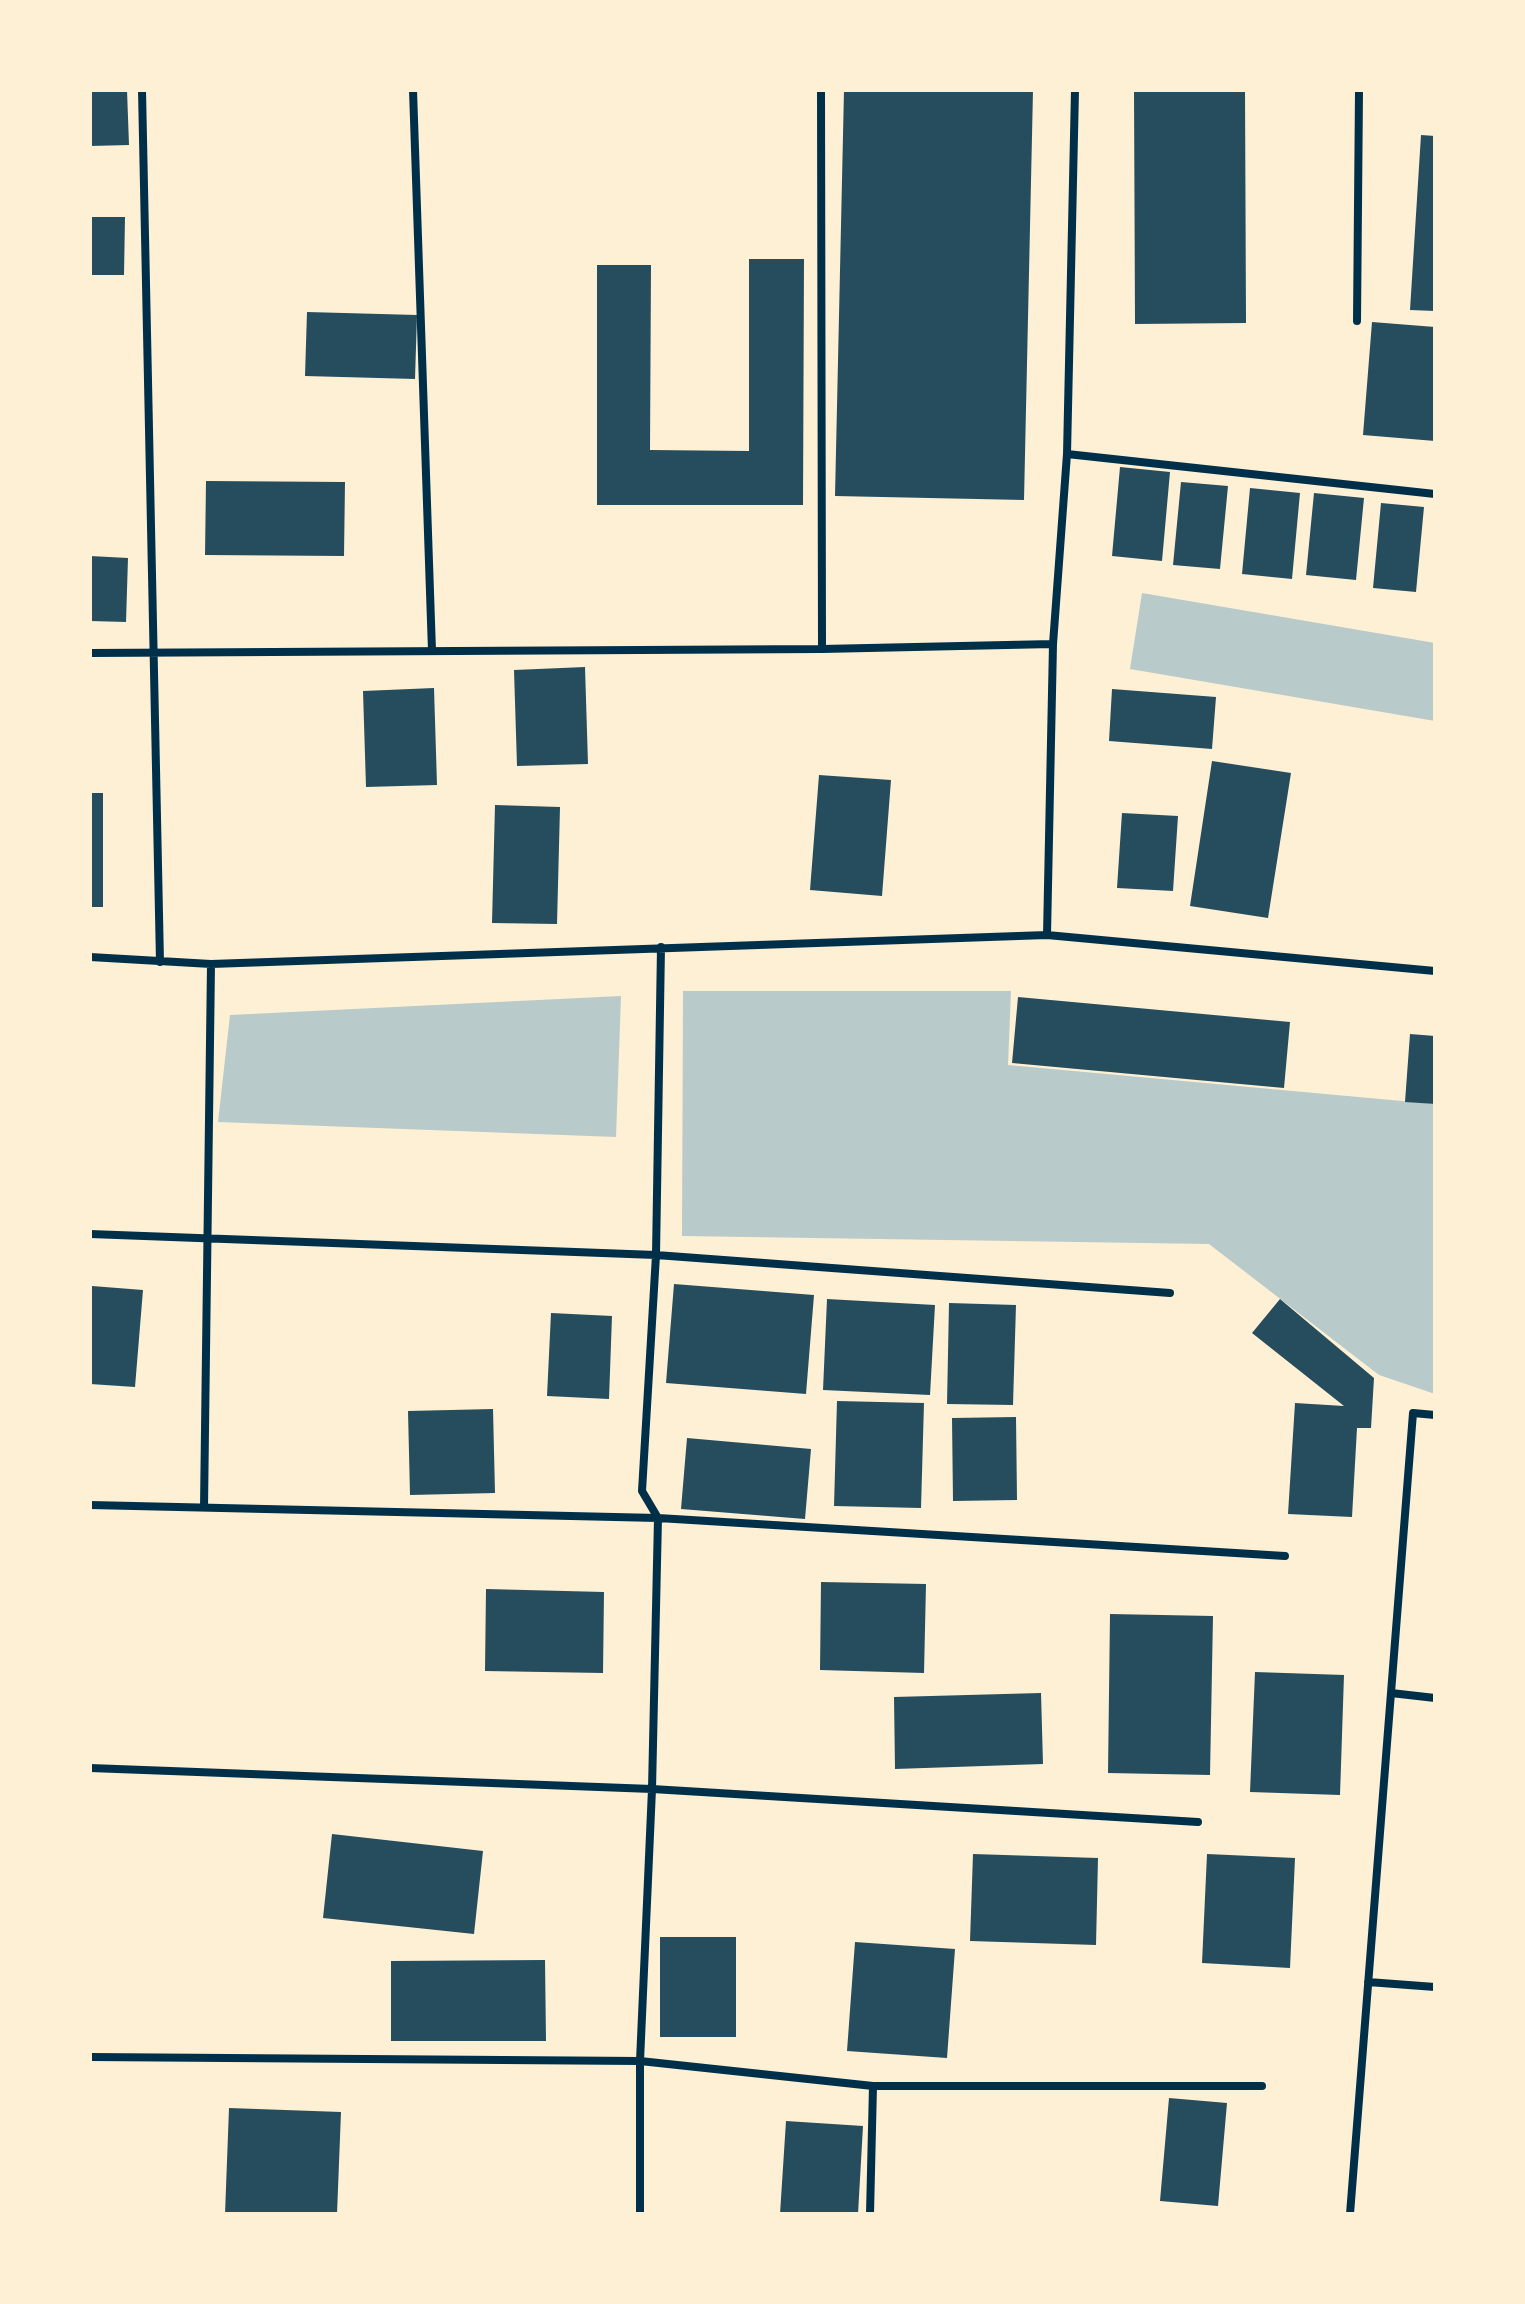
<!DOCTYPE html>
<html>
<head>
<meta charset="utf-8">
<style>
	body { margin:0 }
	#map { position:relative; width:1525px; height:2304px; overflow:hidden; background:#fdf0d5; font-family:"DejaVu Sans",sans-serif }
	canvas { display:block }
	.frame { position:absolute; inset:0; border:92px solid #fdf0d5; pointer-events:none }
</style>
</head>
<body>
<div id="map">
<canvas width="1525" height="2304"></canvas>
<div class="frame"></div>
</div>
<script>
const c = document.querySelector('canvas').getContext('2d');
c.lineJoin = 'round';
function paint(path, color) { c.fillStyle = color; c.fill(path, 'evenodd'); }
const toPath = rows => new Path2D(rows.map(r => 'M' + r).join(''));
function trace(path, color, width, dash) { c.strokeStyle = color; c.lineWidth = width; c.lineCap = dash ? 'butt' : 'round'; c.setLineDash(dash || []); c.stroke(path); }
paint(toPath([
	[1142,593,1435,643,1435,721,1130,669],
	[683,991,1011,991,1008,1065,1435,1104,1435,1394,1379,1375,1209,1244,682,1236],
	[621,996,616,1137,218,1122,230,1015]
]), '#b9caca');
paint(toPath([
	[90,90,127,90,129,145,90,146],
	[844,90,1033,90,1024,500,835,496],
	[1134,90,1245,90,1246,323,1135,324],
	[1421,135,1435,136,1435,311,1410,310],
	[90,217,125,217,124,275,90,275],
	[749,259,804,259,803,505,597,505,597,265,651,265,650,450,749,451],
	[307,312,417,315,415,379,305,376],
	[1372,322,1435,327,1435,441,1363,435],
	[1120,467,1170,472,1162,561,1112,556],
	[206,481,345,482,344,556,205,555],
	[1181,482,1228,486,1220,569,1173,565],
	[1250,488,1300,493,1292,579,1242,574],
	[1314,493,1364,498,1356,580,1306,575],
	[1381,503,1424,507,1416,592,1373,588],
	[90,556,128,558,126,622,90,621],
	[585,667,588,764,517,766,514,670],
	[434,688,437,785,366,787,363,691],
	[1112,689,1216,697,1212,749,1109,741],
	[1212,761,1291,773,1268,918,1190,906],
	[819,775,891,780,882,896,810,890],
	[90,793,103,793,103,907,90,907],
	[495,805,560,807,557,924,492,923],
	[1122,813,1178,816,1173,891,1117,888],
	[1018,997,1290,1022,1284,1088,1012,1063],
	[1410,1034,1435,1036,1435,1104,1405,1102],
	[674,1284,814,1295,806,1394,666,1383],
	[92,1286,143,1290,135,1387,90,1384],
	[827,1299,935,1305,930,1395,823,1390],
	[1280,1299,1374,1378,1371,1428,1357,1428,1352,1517,1288,1514,1295,1403,1344,1406,1252,1333],
	[949,1303,1016,1305,1013,1405,947,1404],
	[551,1313,612,1316,609,1399,547,1396],
	[837,1401,924,1403,921,1508,834,1506],
	[493,1409,495,1493,410,1495,408,1411],
	[1016,1417,1017,1500,953,1501,952,1418],
	[687,1438,811,1449,805,1519,681,1509],
	[821,1582,926,1584,924,1673,820,1670],
	[486,1589,604,1592,603,1673,485,1671],
	[1110,1614,1213,1616,1210,1775,1108,1773],
	[1255,1672,1344,1675,1340,1795,1250,1792],
	[1041,1693,1043,1764,895,1769,894,1697],
	[332,1834,483,1851,474,1934,323,1918],
	[973,1854,1098,1858,1096,1945,970,1941],
	[1207,1854,1295,1858,1290,1968,1202,1963],
	[660,1937,736,1937,736,2037,660,2037],
	[855,1942,955,1949,947,2058,847,2051],
	[545,1960,546,2041,391,2041,391,1961],
	[1169,2098,1227,2103,1218,2206,1160,2201],
	[229,2108,341,2112,337,2214,225,2214],
	[786,2121,863,2126,858,2214,780,2214]
]), '#264d5e');
trace(toPath([
	[142,90,160,962],
	[413,90,432,651],
	[821,90,822,649],
	[1357,321,1359,90],
	[1067,454,1435,494],
	[90,653,822,649,1053,644],
	[1047,935,1053,644,1067,454,1075,90],
	[90,957,211,964,1047,935,1435,971],
	[90,1234,656,1255,1170,1293],
	[90,1505,658,1518,1285,1556],
	[204,1507,211,964],
	[1391,1693,1435,1698],
	[90,1768,652,1789,1198,1822],
	[1368,1982,1435,1987],
	[90,2057,640,2061,873,2086,1262,2086],
	[640,2214,640,2061,652,1789,658,1518,642,1491,656,1255,661,947],
	[870,2214,873,2086],
	[1350,2214,1413,1413,1435,1415]
]), '#003049', 8);
</script>
</body>
</html>
